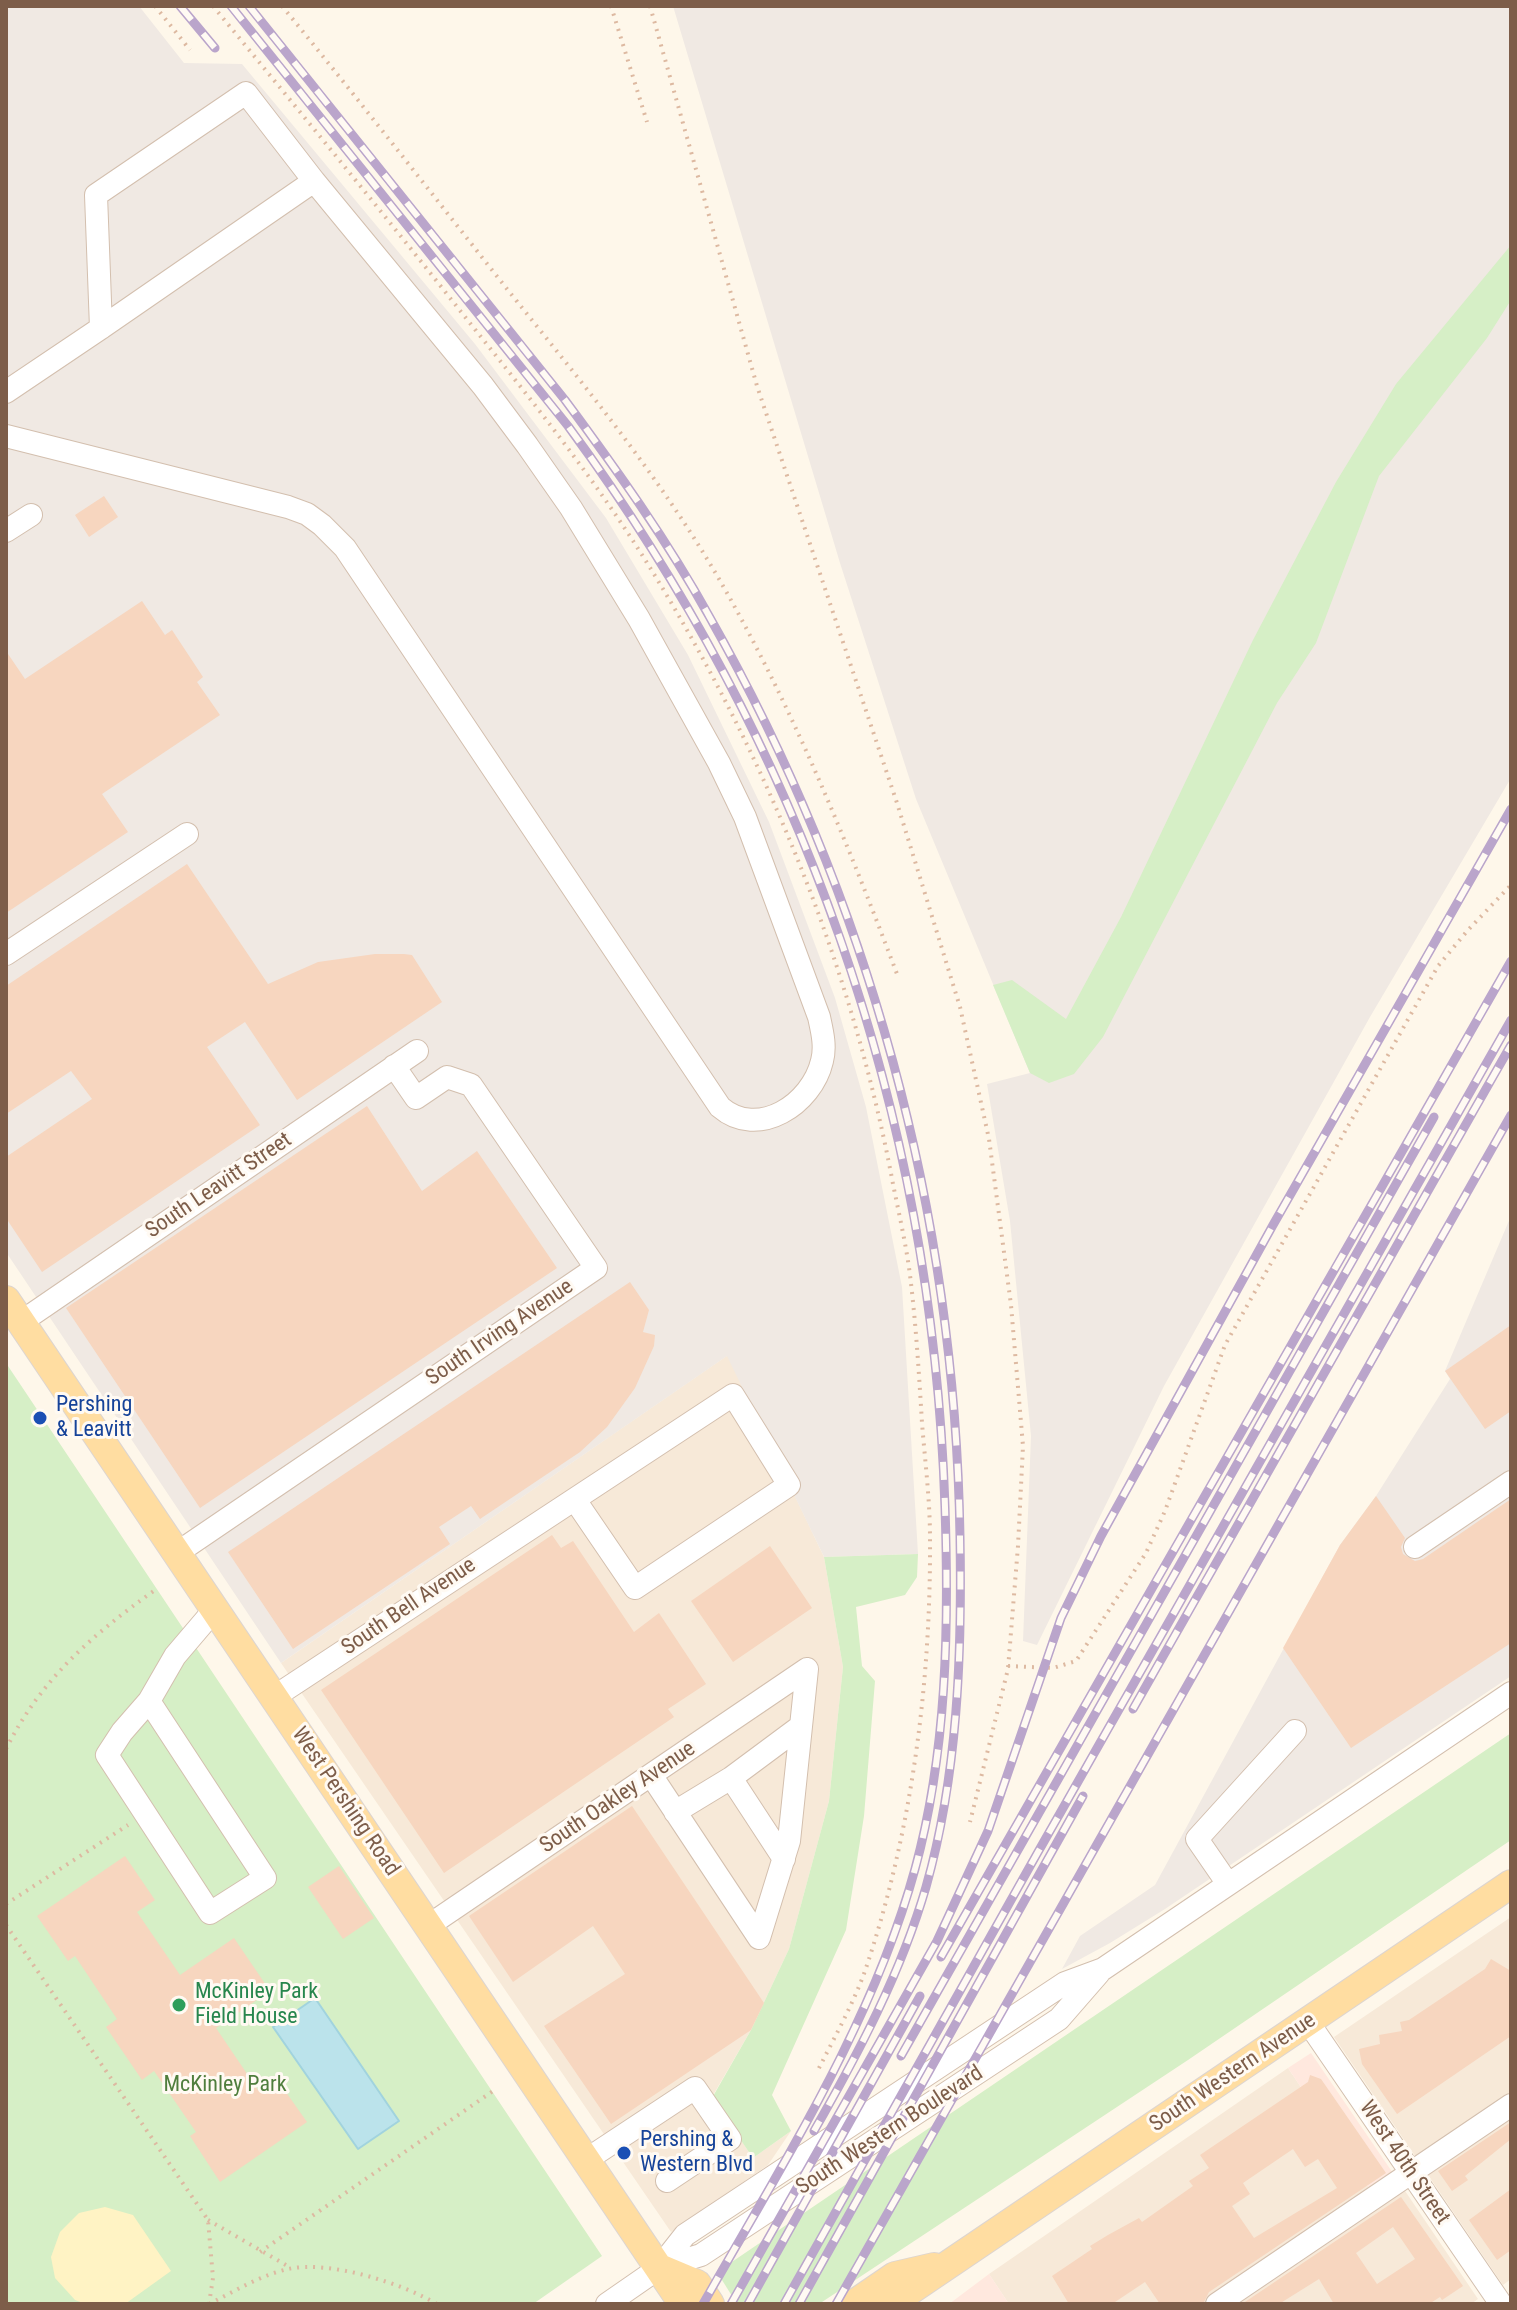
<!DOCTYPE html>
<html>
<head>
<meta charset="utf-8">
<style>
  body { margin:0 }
  #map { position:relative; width:1517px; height:2310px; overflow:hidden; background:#fef7ea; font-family:"Roboto Condensed",sans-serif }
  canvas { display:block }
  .frame { position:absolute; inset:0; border:8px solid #7d5d49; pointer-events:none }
</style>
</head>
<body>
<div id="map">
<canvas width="1517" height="2310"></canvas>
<div class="frame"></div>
</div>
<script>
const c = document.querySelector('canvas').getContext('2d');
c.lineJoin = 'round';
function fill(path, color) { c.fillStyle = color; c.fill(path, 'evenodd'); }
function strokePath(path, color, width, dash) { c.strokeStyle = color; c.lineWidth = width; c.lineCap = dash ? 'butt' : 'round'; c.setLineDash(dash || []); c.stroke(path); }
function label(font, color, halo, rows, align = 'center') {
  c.font = font + ' "Roboto Condensed",sans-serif'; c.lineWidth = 6; c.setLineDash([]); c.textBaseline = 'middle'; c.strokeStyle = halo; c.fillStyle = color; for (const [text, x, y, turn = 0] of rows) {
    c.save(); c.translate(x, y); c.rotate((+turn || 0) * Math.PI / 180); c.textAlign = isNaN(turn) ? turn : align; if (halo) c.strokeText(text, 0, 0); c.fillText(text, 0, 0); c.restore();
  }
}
fill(new Path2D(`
  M 728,1355 L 824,1557 L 843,1667 L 829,1801 L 789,1949 L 751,2030 L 712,2097 L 753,2158 L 791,2131 L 768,2165 L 671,2232 L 281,1663 Z
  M 1511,1917 L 1511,2279 L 1503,2285 L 1334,2037 Z
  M 1288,2068 L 1375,2197 L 1399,2182 L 1478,2299 L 1471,2304 L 1009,2304 L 989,2274 Z`), '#f7e9d8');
fill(new Path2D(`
  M 1311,2053 L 1399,2182 L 1375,2197 L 1288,2068 Z
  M 989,2274 L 1009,2304 L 949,2304 Z`), '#ffe8de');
fill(new Path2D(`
  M 6,6 L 139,6 L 184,63 L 242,64 L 475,344 L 606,518 L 688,655 L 769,822 L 835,998 L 866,1107 L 902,1287 L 918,1554 L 824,1557 L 727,1356 L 281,1663 L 6,1252 Z
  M 673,6 L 1511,6 L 1511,778 L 1370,1017 L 1164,1386 L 1037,1645 L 1023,1641 L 1031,1436 L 1010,1221 L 987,1084 L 1030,1073 L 916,799 L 840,563 Z
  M 1511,1216 L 1511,1676 L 1165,1909 L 1110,1943 L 1062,1969 L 1080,1936 L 1155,1885 L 1340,1545 L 1376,1496 L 1450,1379 L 1445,1371 Z`), '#f0e9e3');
fill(new Path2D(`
  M 1511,245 L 1511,300 L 1487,338 L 1379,476 L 1316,643 L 1277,703 L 1103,1037 L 1074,1074 L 1049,1083 L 1030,1073 L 993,985 L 1012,980 L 1066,1019 L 1121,917 L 1253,640 L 1336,482 L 1396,384 Z
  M 6,1363 L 602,2256 L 533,2304 L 6,2304 Z
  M 918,1554 L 917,1577 L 905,1595 L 856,1607 L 862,1666 L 875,1681 L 864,1816 L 846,1930 L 772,2095 L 791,2131 L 753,2158 L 712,2098 L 751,2030 L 789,1949 L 829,1801 L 843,1667 L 824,1557 Z
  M 1511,1733 L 1511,1840 L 1188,2060 L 819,2304 L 737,2304 L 717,2272 Z`), '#d6efc6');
fill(new Path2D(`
  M 105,2207 L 133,2215 L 171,2271 L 125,2304 L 86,2304 L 75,2300 L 55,2278 L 51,2257 L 60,2232 L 79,2213 Z`), '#fff3c4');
const water = new Path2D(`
  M 315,1998 L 399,2121 L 358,2149 L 273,2027 Z`);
fill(water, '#bbe3eb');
strokePath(water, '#a1d3de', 2);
fill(new Path2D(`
  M 104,496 L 118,517 L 89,537 L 75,515 Z
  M 142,601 L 165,635 L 172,630 L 203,677 L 197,682 L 220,715 L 102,794 L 128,832 L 6,913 L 6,651 L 25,679 Z
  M 187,864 L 268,984 L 318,962 L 375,954 L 404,954 L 412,955 L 442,1002 L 297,1100 L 245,1022 L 207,1047 L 260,1125 L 42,1272 L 6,1218 L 6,1157 L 92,1099 L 71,1071 L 6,1114 L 6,986 Z
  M 367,1106 L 422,1191 L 477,1151 L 557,1268 L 200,1508 L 66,1308 Z
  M 630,1282 L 649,1310 L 643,1332 L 655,1335 L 654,1346 L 635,1388 L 607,1427 L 580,1452 L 480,1519 L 471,1506 L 439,1527 L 450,1544 L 293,1649 L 228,1552 Z
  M 1511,1325 L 1511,1411 L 1485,1429 L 1445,1371 Z
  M 1376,1496 L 1405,1538 L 1401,1547 L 1403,1554 L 1415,1561 L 1423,1559 L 1511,1499 L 1511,1643 L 1351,1748 L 1283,1648 L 1340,1545 Z
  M 552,1535 L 561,1548 L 573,1541 L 634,1632 L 659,1613 L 706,1684 L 668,1709 L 674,1717 L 444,1873 L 321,1690 Z
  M 770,1546 L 812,1608 L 733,1662 L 691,1601 Z
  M 632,1806 L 764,2003 L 751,2030 L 611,2124 L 544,2026 L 625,1974 L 593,1926 L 513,1982 L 469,1916 Z
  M 125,1856 L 155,1900 L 137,1912 L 180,1975 L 234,1938 L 270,1991 L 216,2028 L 258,2090 L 276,2078 L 307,2122 L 220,2182 L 190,2136 L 196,2132 L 154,2071 L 142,2080 L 106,2027 L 117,2019 L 75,1956 L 68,1961 L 37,1916 Z
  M 339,1866 L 374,1918 L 343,1939 L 308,1887 Z
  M 1491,1959 L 1511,1971 L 1511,2036 L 1397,2114 L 1362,2064 L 1359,2049 L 1380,2044 L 1379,2035 L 1402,2031 L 1400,2022 L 1409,2020 L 1485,1969 Z
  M 1310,2075 L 1321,2079 L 1386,2173 L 1209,2292 L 1203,2304 L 1160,2304 L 1145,2282 L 1112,2304 L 1069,2304 L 1052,2276 L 1092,2249 L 1090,2246 L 1108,2235 L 1139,2218 L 1142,2222 L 1193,2186 L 1189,2181 L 1209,2168 L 1200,2155 L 1308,2082 ZM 1293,2149 L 1305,2167 L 1318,2159 L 1337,2188 L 1254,2238 L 1232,2206 L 1250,2194 L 1243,2183 Z
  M 1511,2122 L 1511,2139 L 1465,2176 L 1468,2180 L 1452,2191 L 1438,2171 Z
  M 1511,2189 L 1511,2250 L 1497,2260 L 1469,2220 Z
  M 1401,2197 L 1463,2286 L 1442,2300 L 1440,2297 L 1429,2304 L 1334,2304 L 1319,2279 L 1279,2304 L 1242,2304 ZM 1393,2227 L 1415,2259 L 1377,2284 L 1356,2253 Z`), '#f7d6bf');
const minor = new Path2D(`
  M 6,392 L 101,328 L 314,181 L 246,93 L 96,195 L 101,328
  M 6,436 L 288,507 L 307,514 L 322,525 L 345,548 L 720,1107 C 758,1140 812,1104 822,1061 C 826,1046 822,1031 819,1017 L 745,817 L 719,763 L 639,619 L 571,508 L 527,445 L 483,386 L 314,181
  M 6,531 L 31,515
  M 6,954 L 187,834
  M 21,1322 L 417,1051
  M 1415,1547 L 1511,1482
  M 177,1553 L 596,1268 L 471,1085 L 447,1077 L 416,1098 L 394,1066
  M 274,1697 L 733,1395 L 789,1485 L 635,1588 L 575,1500
  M 149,1701 L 122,1732 L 107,1755 L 210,1913 L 265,1878 L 149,1701 L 175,1656 L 215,1609
  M 651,1775 L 759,1938 L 789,1841 L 807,1669
  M 731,1778 L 784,1859
  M 675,1812 L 731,1778 L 801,1726
  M 1228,1884 L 1197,1839 L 1295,1731
  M 428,1926 L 807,1669
  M 1308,2022 L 1501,2304
  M 586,2160 L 695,2088 L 730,2139 L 667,2181
  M 659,2268 L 685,2235 L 1065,1983 L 1103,1969 L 1511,1693
  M 607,2304 L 659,2268 L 701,2255 L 1059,2019 L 1099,1973
  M 1217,2304 L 1511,2105`);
const major = new Path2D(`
  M 6,1300 L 683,2304
  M 659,2268 L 697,2284 L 710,2304
  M 854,2304 L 895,2276 L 934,2267
  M 890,2304 L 1511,1884`);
strokePath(minor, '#d3bfae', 24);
strokePath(major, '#ddd5d0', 30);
strokePath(new Path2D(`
  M 155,6 L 190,50
  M 213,6 C 301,113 388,219 473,327 C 533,402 593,477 644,558 C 763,748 852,964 893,1184 C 899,1214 906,1244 910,1275 C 916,1324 919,1374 922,1423 C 925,1461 930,1500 930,1538 C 931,1682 912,1831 866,1968 C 854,2003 834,2038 817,2072
  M 282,6 C 360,101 435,198 511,294 C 588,390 667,486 727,593 C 795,714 848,844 897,974
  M 611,6 L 647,122
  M 650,6 L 757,386 L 897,803 L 960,1007 L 989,1139 L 1011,1305 L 1023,1446 L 1018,1546 L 1008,1669 L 970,1822
  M 1008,1666 L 1053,1668 L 1076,1661 L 1146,1553 L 1165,1511 L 1225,1345 L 1438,966 L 1468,930 L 1511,885
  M 6,1749 C 41,1679 92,1635 155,1590
  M 6,1904 L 128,1825
  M 6,1925 L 208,2220 L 213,2278 L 209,2304
  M 208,2220 L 291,2268
  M 260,2252 L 493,2091
  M 209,2304 C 235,2291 261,2275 288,2269 C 330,2260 401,2283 437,2304`), '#ddb9a1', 4, [2, 6]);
strokePath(minor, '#fff', 22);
strokePath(major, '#ffdda1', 28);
const rail = new Path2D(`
  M 180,6 L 215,48
  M 231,6 L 568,426 C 803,745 932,1111 945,1507 C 949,1627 947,1752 915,1869 C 873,2023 781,2166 703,2304
  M 249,6 L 565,400 C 616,469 667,540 709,616 C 869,899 955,1212 960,1537 C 962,1654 958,1774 926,1887 C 901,1973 858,2054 814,2131
  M 1133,1709 L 1511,1045
  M 941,1957 L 1511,961
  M 901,2056 L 1434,1117
  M 731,2304 L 937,1941 L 988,1831 L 1061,1618 L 1101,1536 L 1273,1225 L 1511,809
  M 748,2304 L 920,1996
  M 784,2304 L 1038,1852 L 1511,1020
  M 799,2304 L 1083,1796
  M 836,2304 L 1511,1115`);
strokePath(rail, '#baa5cb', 9);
strokePath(rail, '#fffaf3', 6, [18]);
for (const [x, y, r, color] of [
  [40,1418,8,"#1a4fb4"],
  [179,2005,8,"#2e9e5b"],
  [624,2153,8,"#1a4fb4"]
]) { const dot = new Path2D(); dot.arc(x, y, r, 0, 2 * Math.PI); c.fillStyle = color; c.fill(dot); strokePath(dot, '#fffaf3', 3); }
label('22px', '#7d5d49', '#fffaf3', [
  ["South Leavitt Street",219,1186,-34],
  ["South Irving Avenue",500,1333,-34],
  ["South Bell Avenue",409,1607,-34],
  ["South Oakley Avenue",618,1798,-34],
  ["West Pershing Road",345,1802,56],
  ["South Western Avenue",1233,2073,-34],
  ["South Western Boulevard",890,2131,-33],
  ["West 40th Street",1404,2163,56]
]);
label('22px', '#164399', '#fffaf3', [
  ["Pershing",56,1405],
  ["& Leavitt",56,1430],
  ["Pershing &",640,2140],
  ["Western Blvd",640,2165]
], 'left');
label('22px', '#27864d', '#fffaf3', [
  ["McKinley Park",195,1992],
  ["Field House",195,2017]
], 'left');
label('22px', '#4f7e3d', '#fffaf3', [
  ["McKinley Park",225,2085]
]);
</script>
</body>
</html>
